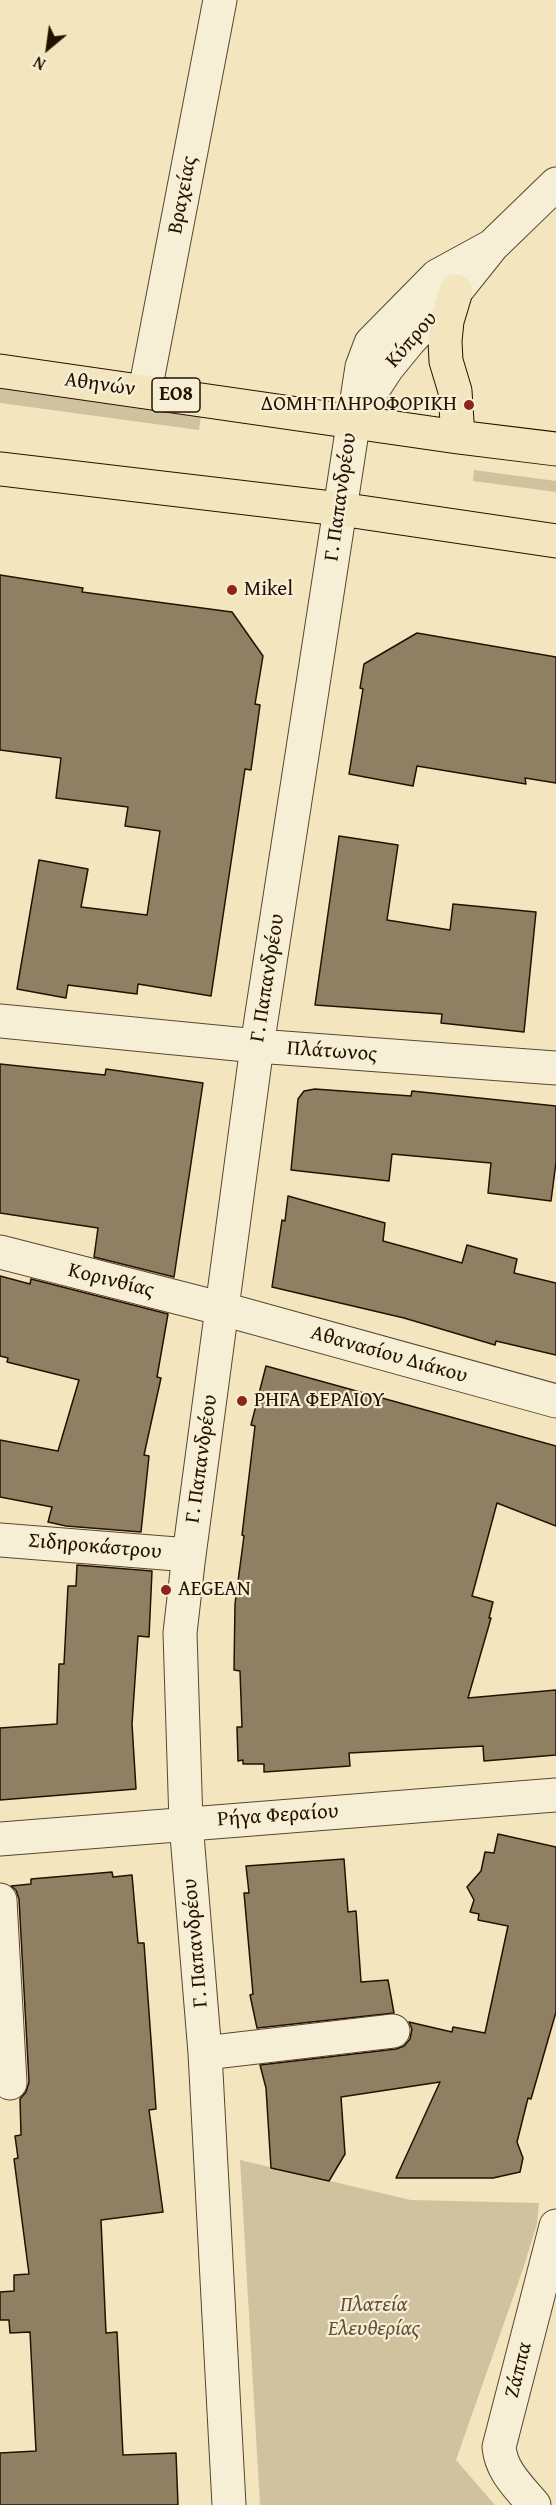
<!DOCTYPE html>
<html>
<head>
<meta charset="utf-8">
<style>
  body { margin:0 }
  #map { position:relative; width:556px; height:2505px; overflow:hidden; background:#f3e6bf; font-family:"Gentium Book Plus",serif }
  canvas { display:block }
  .north { position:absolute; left:18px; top:18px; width:60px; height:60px; -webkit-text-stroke:4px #f7efd5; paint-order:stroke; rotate:209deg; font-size:16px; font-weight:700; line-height:24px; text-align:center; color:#251100 }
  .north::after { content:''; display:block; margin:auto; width:21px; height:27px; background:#251100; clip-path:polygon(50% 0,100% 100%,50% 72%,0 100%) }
</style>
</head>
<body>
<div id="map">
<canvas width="556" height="2505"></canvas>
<div class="north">N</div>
</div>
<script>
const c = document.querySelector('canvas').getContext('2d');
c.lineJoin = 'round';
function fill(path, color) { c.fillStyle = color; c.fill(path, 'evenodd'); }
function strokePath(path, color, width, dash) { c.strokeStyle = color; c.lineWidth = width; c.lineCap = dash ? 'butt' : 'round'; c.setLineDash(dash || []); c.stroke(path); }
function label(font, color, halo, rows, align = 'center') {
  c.font = font + ' "Gentium Book Plus",serif'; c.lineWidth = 4.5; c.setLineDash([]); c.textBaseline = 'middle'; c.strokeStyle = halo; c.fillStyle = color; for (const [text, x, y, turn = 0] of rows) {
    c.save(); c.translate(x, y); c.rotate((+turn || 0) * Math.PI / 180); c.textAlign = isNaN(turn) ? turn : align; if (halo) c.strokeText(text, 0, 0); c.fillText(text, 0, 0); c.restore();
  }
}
fill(new Path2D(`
  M 0,387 L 201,415 L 199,430 L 0,403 Z
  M 474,470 L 556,481 L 556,492 L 473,481 Z
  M 240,2160 L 411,2200 L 539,2203 L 537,2224 L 523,2269 L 456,2460 L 495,2505 L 260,2505 Z`), '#d0c29f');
const building = new Path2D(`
  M 0,575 L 83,588 L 82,592 L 232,612 L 263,656 L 255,704 L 260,705 L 251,770 L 245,769 L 211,996 L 138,984 L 137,994 L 68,985 L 66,998 L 17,989 L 39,860 L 88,869 L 81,907 L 147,915 L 160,831 L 125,826 L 128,807 L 56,798 L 61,758 L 0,750 Z
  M 417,633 L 556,657 L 556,783 L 525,778 L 526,784 L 417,766 L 413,786 L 349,774 L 363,689 L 360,688 L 364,664 Z
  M 339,836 L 398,845 L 387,920 L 450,930 L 453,904 L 536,912 L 524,1032 L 441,1023 L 442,1014 L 315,1005 Z
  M 0,1064 L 105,1075 L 106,1069 L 203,1083 L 174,1277 L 94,1257 L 98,1228 L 0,1213 Z
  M 315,1089 L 411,1096 L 412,1091 L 556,1106 L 556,1162 L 551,1201 L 488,1193 L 491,1163 L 392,1154 L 389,1181 L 291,1170 L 298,1099 L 304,1091 Z
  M 288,1196 L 385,1223 L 383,1241 L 416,1250 L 462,1263 L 467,1245 L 517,1259 L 514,1273 L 556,1283 L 556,1355 L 496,1341 L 495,1345 L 404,1318 L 272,1287 L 282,1220 L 285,1221 Z
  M 0,1276 L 30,1284 L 31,1279 L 168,1314 L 157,1377 L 161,1378 L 144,1455 L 149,1456 L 141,1532 L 66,1526 L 48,1522 L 52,1507 L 0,1497 L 0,1440 L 58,1451 L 79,1380 L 7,1362 L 8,1358 L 0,1356 Z
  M 266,1366 L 556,1446 L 556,1526 L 497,1503 L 472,1596 L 493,1602 L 489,1618 L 491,1618 L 468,1698 L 556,1690 L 556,1755 L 484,1761 L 483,1746 L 349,1753 L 350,1766 L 264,1772 L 264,1764 L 243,1764 L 243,1760 L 238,1761 L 237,1727 L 242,1727 L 240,1671 L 234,1670 L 235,1604 L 244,1536 L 242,1535 L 255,1426 L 251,1425 Z
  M 77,1565 L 152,1571 L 149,1637 L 138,1636 L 132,1724 L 136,1789 L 0,1800 L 0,1728 L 57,1724 L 59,1664 L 64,1664 L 68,1586 L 76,1586 Z
  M 498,1834 L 556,1847 L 556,2012 L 531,2099 L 528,2098 L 517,2142 L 523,2158 L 520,2172 L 493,2178 L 396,2178 L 440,2082 L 341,2097 L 345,2154 L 329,2181 L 271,2168 L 266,2088 L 260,2065 L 396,2049 L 404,2046 L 410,2039 L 412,2029 L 409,2022 L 452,2032 L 453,2027 L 485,2033 L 508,1926 L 478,1920 L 479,1914 L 470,1912 L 474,1900 L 467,1887 L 481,1871 L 485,1852 L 494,1853 Z
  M 344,1859 L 348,1912 L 356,1911 L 361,1982 L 388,1980 L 394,2013 L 257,2028 L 250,1995 L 253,1994 L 244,1893 L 249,1893 L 246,1866 Z
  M 112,1872 L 113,1877 L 132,1875 L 138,1943 L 144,1943 L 156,2109 L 149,2110 L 163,2212 L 101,2220 L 106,2333 L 117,2332 L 123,2455 L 176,2453 L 178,2505 L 0,2505 L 0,2453 L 36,2451 L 30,2332 L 10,2333 L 9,2320 L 0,2320 L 0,2292 L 14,2291 L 14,2275 L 29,2274 L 14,2159 L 18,2158 L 15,2136 L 21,2135 L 20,2099 L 26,2092 L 29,2082 L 19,1899 L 16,1890 L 11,1886 L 31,1884 L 31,1879 Z`);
fill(building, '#908063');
strokePath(building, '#251100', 1.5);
const minor = new Path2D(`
  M 145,391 L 220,0
  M 361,408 L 387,368 L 409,341 L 456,291 L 492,246 L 556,184
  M 0,1021 L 257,1046 L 556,1068
  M 0,1252 L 223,1309 L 556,1401
  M 0,1540 L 189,1555
  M 0,1839 L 556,1795
  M 0,1900 L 10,2083
  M 205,2053 L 393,2031
  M 229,2505 L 205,2053 L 186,1823 L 180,1633 L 188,1563 L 257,1046 L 362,367 L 371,343 L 437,276 L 492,246
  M 534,2505 C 519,2487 501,2471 499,2447 L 556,2226`);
const highway = new Path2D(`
  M 456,291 L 447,321 L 445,341 L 446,361 L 455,391 L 458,437
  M 0,371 L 458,437 L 556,449
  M 0,469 L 340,509 L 556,541`);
strokePath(minor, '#584630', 35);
strokePath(highway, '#251100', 35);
strokePath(minor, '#f7efd5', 33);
strokePath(highway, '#f3e6bf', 33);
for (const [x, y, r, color] of [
  [469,405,6,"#8f2418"],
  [232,590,6,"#8f2418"],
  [242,1401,6,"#8f2418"],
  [166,1590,6,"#8f2418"]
]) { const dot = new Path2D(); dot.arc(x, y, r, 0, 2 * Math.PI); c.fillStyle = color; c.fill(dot); strokePath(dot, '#f7efd5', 2); }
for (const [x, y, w] of [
  [176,395,48]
]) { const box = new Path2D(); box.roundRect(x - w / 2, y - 17, w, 34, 4.5); c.fillStyle = '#f7efd5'; c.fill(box); strokePath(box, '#251100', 1.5); }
label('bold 20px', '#251100', null, [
  ["ΕΟ8",176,395]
]);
label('21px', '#251100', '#f7efd5', [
  ["Βραχείας",183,195,-79],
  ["Κύπρου",412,340,-49],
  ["Αθηνών",100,385,8],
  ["Γ. Παπανδρέου",341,497,-82],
  ["Γ. Παπανδρέου",268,978,-81],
  ["Πλάτωνος",332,1052,4],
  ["Κορινθίας",111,1281,14],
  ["Αθανασίου Διάκου",389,1355,16],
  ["Γ. Παπανδρέου",202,1459,-82],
  ["Σιδηροκάστρου",95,1547,5],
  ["Ρήγα Φεραίου",278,1816,-4],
  ["Γ. Παπανδρέου",196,1943,-95],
  ["Ζάππα",519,2370,-76]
]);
label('21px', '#251100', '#f7efd5', [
  ["ΔΟΜΗ ΠΛΗΡΟΦΟΡΙΚΗ",457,405,"right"],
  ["Mikel",244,590],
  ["ΡΗΓΑ ΦΕΡΑΙΟΥ",254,1401],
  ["AEGEAN",178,1590]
], 'left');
label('italic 21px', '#614f38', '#f7efd5', [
  ["Πλατεία",374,2306],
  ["Ελευθερίας",374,2330]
]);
</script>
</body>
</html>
